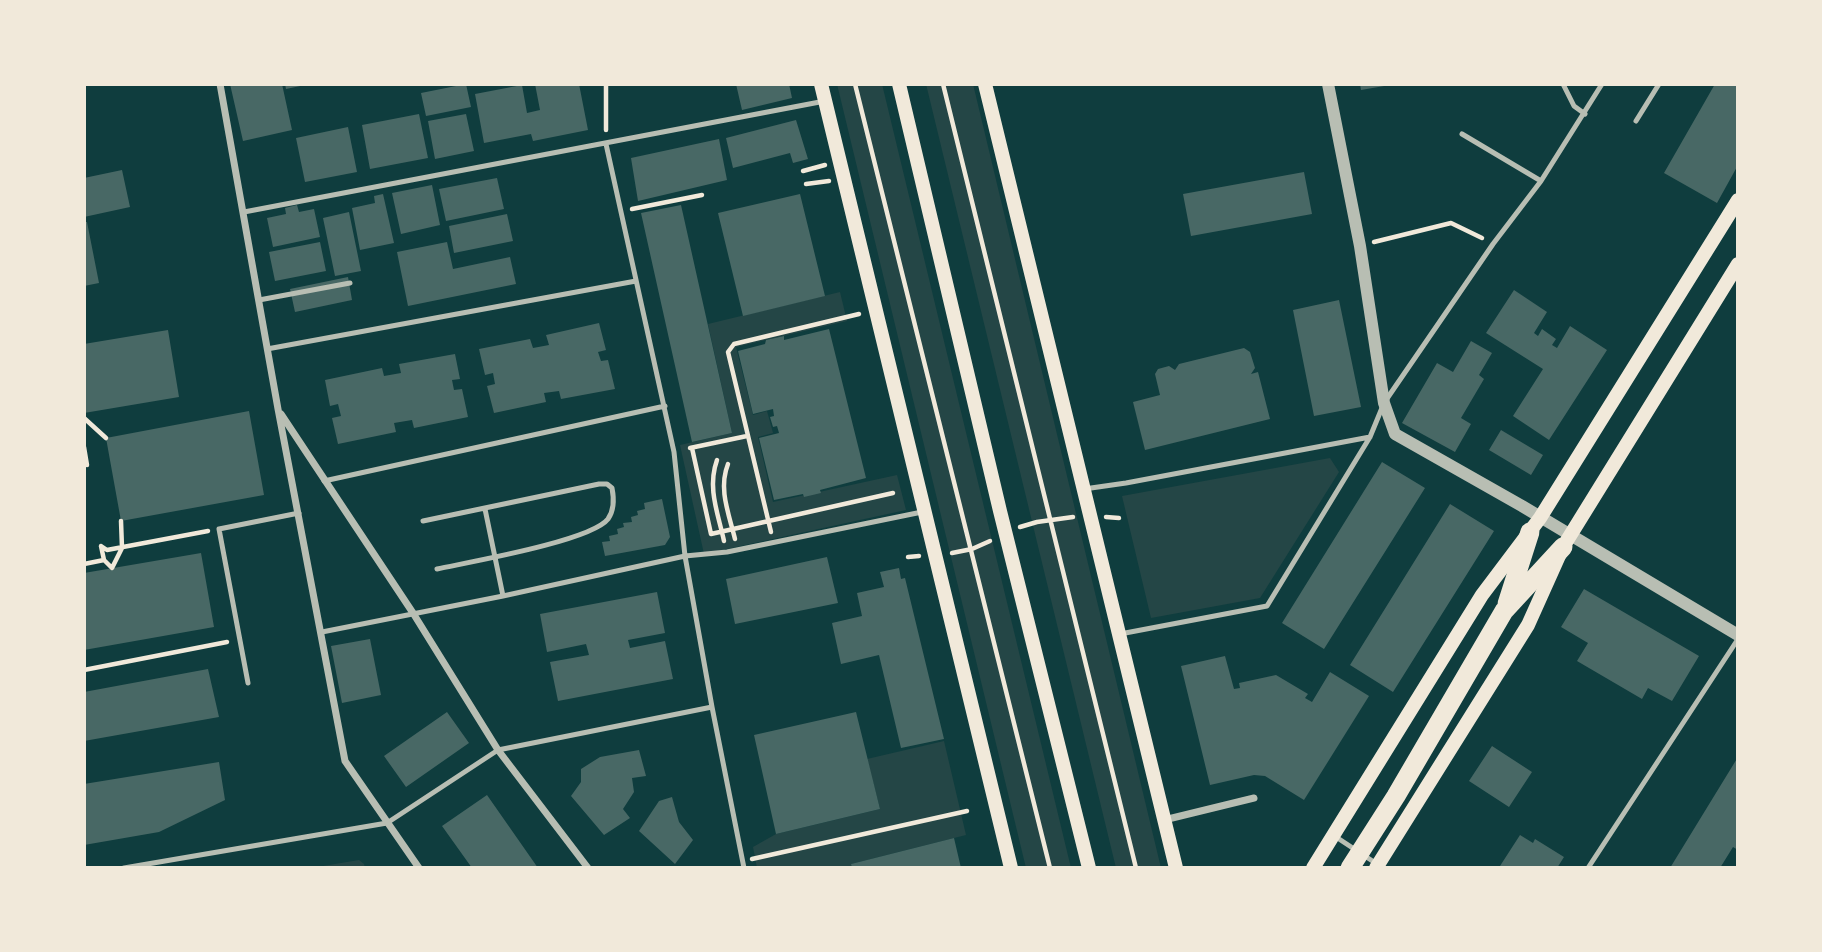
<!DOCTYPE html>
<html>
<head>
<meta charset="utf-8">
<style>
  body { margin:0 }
  #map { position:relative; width:1822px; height:952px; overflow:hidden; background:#0f3d3e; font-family:"Roboto Condensed",sans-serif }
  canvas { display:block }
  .frame { position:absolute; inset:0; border:86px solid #f1e9da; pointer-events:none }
</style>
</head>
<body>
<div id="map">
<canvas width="1822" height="952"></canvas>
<div class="frame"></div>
</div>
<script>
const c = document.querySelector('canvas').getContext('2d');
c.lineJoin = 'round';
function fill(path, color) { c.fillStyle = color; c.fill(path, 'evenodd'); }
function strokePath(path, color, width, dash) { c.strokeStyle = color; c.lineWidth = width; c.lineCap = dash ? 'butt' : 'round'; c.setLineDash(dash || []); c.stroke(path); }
fill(new Path2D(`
  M 837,84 L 882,84 L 1071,868 L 1026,868 Z
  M 926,84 L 973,84 L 1161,868 L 1116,868 Z
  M 840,292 L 847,321 L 736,347 L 753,415 L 767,411 L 773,433 L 758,437 L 773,502 L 897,475 L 906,510 L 704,554 L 680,445 L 732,433 L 708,324 Z
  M 1330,458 L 1339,472 L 1260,598 L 1151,618 L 1122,496 Z
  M 944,741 L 966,835 L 851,864 L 852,868 L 757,868 L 753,847 L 776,834 L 880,809 L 867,759 Z
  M 359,860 L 364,864 L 365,868 L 311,868 Z`), '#244646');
fill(new Path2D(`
  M 230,84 L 282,84 L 292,130 L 243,141 Z
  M 285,84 L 305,84 L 305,85 L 286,89 Z
  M 466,84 L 471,107 L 426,116 L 421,93 Z
  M 535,84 L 579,84 L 588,130 L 533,141 L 531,134 L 484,143 L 475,94 L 522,85 L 527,113 L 540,110 Z
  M 736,84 L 789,84 L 792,98 L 742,110 Z
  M 1360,84 L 1390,84 L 1390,85 L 1361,90 Z
  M 1715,84 L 1738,84 L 1738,165 L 1717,203 L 1664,173 Z
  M 419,114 L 428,158 L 370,169 L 362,125 Z
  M 466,114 L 474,151 L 435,159 L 428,121 Z
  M 796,120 L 808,159 L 793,163 L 790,153 L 733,168 L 726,138 Z
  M 348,127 L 357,172 L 305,182 L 296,138 Z
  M 719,139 L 727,180 L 638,201 L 631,158 Z
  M 122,170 L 130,207 L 84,217 L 84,178 Z
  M 1304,172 L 1312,214 L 1191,236 L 1183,194 Z
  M 497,178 L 504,209 L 446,221 L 439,189 Z
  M 432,185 L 440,225 L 401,234 L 392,193 Z
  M 383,194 L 394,243 L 360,250 L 352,208 L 375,203 L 374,196 Z
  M 800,194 L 825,296 L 743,316 L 718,213 Z
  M 297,205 L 299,212 L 314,209 L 320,237 L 273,247 L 267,218 L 286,214 L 285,208 Z
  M 681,205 L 732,433 L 692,442 L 641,213 Z
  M 349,212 L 361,271 L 335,276 L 323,218 Z
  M 507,214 L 513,241 L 454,253 L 449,226 Z
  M 84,222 L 87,222 L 99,283 L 84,286 Z
  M 320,242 L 326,271 L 275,281 L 269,252 Z
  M 447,242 L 453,269 L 510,257 L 516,284 L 408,306 L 397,252 Z
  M 348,277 L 352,300 L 295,312 L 290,289 Z
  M 1514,290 L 1547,312 L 1534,333 L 1538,336 L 1542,329 L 1556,339 L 1552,345 L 1557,348 L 1570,326 L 1607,350 L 1549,440 L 1513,416 L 1543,369 L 1486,333 Z
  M 1339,300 L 1361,407 L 1314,416 L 1293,310 Z
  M 599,323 L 606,350 L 598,352 L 601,361 L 608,360 L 615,389 L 561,399 L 559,391 L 544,393 L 546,402 L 494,413 L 487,386 L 495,384 L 493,373 L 485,375 L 479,349 L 530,339 L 533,348 L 549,345 L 546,335 Z
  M 829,329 L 866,478 L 820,490 L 821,493 L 804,497 L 803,494 L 774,500 L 759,438 L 779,433 L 777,426 L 773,427 L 770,417 L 774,416 L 773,409 L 753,414 L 738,351 L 765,344 L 766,340 L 784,336 L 784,340 Z
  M 168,330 L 179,397 L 84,413 L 84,344 Z
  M 1471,341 L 1492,353 L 1479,375 L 1484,379 L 1461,418 L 1471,424 L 1455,452 L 1402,423 L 1437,363 L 1453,372 Z
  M 1244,348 L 1250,352 L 1255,368 L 1251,374 L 1258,372 L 1270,419 L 1145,450 L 1133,402 L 1160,395 L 1155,374 L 1158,369 L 1169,366 L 1175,370 L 1179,364 Z
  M 455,354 L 460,379 L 452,380 L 454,390 L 462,389 L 468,417 L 414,428 L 412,420 L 394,423 L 396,432 L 338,444 L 332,418 L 341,416 L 338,404 L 330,406 L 325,380 L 382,368 L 384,376 L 401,373 L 399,364 Z
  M 249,411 L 264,495 L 121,521 L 106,438 Z
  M 1501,430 L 1543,455 L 1531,475 L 1489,450 Z
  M 1382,462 L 1425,488 L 1324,649 L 1282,623 Z
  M 662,499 L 670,537 L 665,545 L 605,556 L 602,542 L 610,541 L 609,536 L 618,534 L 617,529 L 624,527 L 623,523 L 632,522 L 631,517 L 638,515 L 637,511 L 645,509 L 644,503 Z
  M 1450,504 L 1494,531 L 1393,692 L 1350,665 Z
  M 201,553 L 214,627 L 84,650 L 84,573 Z
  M 827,557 L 838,603 L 735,624 L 726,579 Z
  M 899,568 L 901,579 L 905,578 L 944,739 L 901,748 L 879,655 L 841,664 L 832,623 L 862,616 L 857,593 L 884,587 L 880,572 Z
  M 1584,589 L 1699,656 L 1672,701 L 1648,688 L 1642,699 L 1577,661 L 1588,643 L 1561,627 Z
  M 657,592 L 665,633 L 628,640 L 630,648 L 665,641 L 673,679 L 558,701 L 550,662 L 589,655 L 586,644 L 547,652 L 540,614 Z
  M 370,639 L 381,695 L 342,703 L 331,646 Z
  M 1225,656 L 1234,689 L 1240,688 L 1239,683 L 1276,675 L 1308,694 L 1305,698 L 1312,702 L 1330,672 L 1369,696 L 1304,800 L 1265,776 L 1254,775 L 1210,785 L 1181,666 Z
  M 208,669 L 219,717 L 84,741 L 84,692 Z
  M 447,712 L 469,743 L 406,787 L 384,756 Z
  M 856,712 L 880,809 L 776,834 L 754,735 Z
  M 1492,746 L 1532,772 L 1509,807 L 1469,781 Z
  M 639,750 L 646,776 L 632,778 L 634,792 L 623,809 L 630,818 L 604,835 L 571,796 L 581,782 L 581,769 L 600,757 Z
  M 1738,757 L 1738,850 L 1733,847 L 1720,868 L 1670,868 Z
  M 219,762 L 225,800 L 159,832 L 84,845 L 84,784 Z
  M 487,795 L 538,868 L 472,868 L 442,826 Z
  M 672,797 L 679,822 L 693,840 L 675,864 L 639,831 L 659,801 Z
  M 1520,835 L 1533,843 L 1535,839 L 1564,857 L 1557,868 L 1500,866 Z
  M 954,838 L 961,868 L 852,868 L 851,864 Z`), '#486865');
strokePath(new Path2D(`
  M 855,84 L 1050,868
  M 943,84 L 1136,868
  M 606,130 L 606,84
  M 803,171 L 825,165
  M 806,184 L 829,181
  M 632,209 L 702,195
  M 1374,242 L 1451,223 L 1482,238
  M 84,418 L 106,438
  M 84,447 L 87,465
  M 690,448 L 747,436
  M 692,448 L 711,534 L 893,493
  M 717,460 C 707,488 718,513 724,541
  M 728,464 C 718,489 729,514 735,539
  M 1106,517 L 1119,518
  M 1020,527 L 1037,522 L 1073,517
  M 771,532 L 728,352 L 734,344 L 859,314
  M 101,546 L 107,550 L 208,531
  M 952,553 L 972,549 L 990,541
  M 908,557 L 919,556
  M 104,560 L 112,568 L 122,548 L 121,521
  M 84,564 L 104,560 L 101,546
  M 84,670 L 227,642
  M 752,859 L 967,811`), '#f1e9da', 4.5);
strokePath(new Path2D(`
  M 1563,84 L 1574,106 L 1585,114
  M 1636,121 L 1659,84
  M 1462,134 L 1541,181
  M 606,144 L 674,452 L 685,556 L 712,707 L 744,868
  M 244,212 L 825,101
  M 259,300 L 350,283
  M 267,349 L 636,281
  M 324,481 L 665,406
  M 1084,489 L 1126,483 L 1370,437
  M 485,509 L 503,596
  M 423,521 L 599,484 L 607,484 L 612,488 C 614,498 615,509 608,519 C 591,541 469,562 437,569
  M 322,632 L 503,596 L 685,556 L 727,552 L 922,512
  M 1120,634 L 1267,606 L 1370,437 L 1384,403 L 1493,244 L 1541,181 L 1602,84
  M 248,683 L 219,529 L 299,513
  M 1336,837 L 1377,864
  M 124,868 L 387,823 L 498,750 L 712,707
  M 1588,868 L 1738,639`), '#b8beb3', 5);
strokePath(new Path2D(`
  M 220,84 L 278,409 L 345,761 L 419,868
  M 281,414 L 413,613 L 498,750 L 588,868
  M 1164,820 L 1254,798`), '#b8beb3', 7);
strokePath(new Path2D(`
  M 1328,84 L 1360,246 L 1384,403 L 1395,434 L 1522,506 L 1738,635`), '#b8beb3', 12);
strokePath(new Path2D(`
  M 821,84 L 1011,868
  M 899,84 L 1000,511 L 1089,868
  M 985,84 L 1176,868
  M 1313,868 L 1482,595 L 1540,518 L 1738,200
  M 1376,868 L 1528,625 L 1563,547 L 1738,264`), '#f1e9da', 14);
strokePath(new Path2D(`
  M 1507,604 L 1530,532
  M 1350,868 L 1396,796 L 1504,611 L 1563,547`), '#f1e9da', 19);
</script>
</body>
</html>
